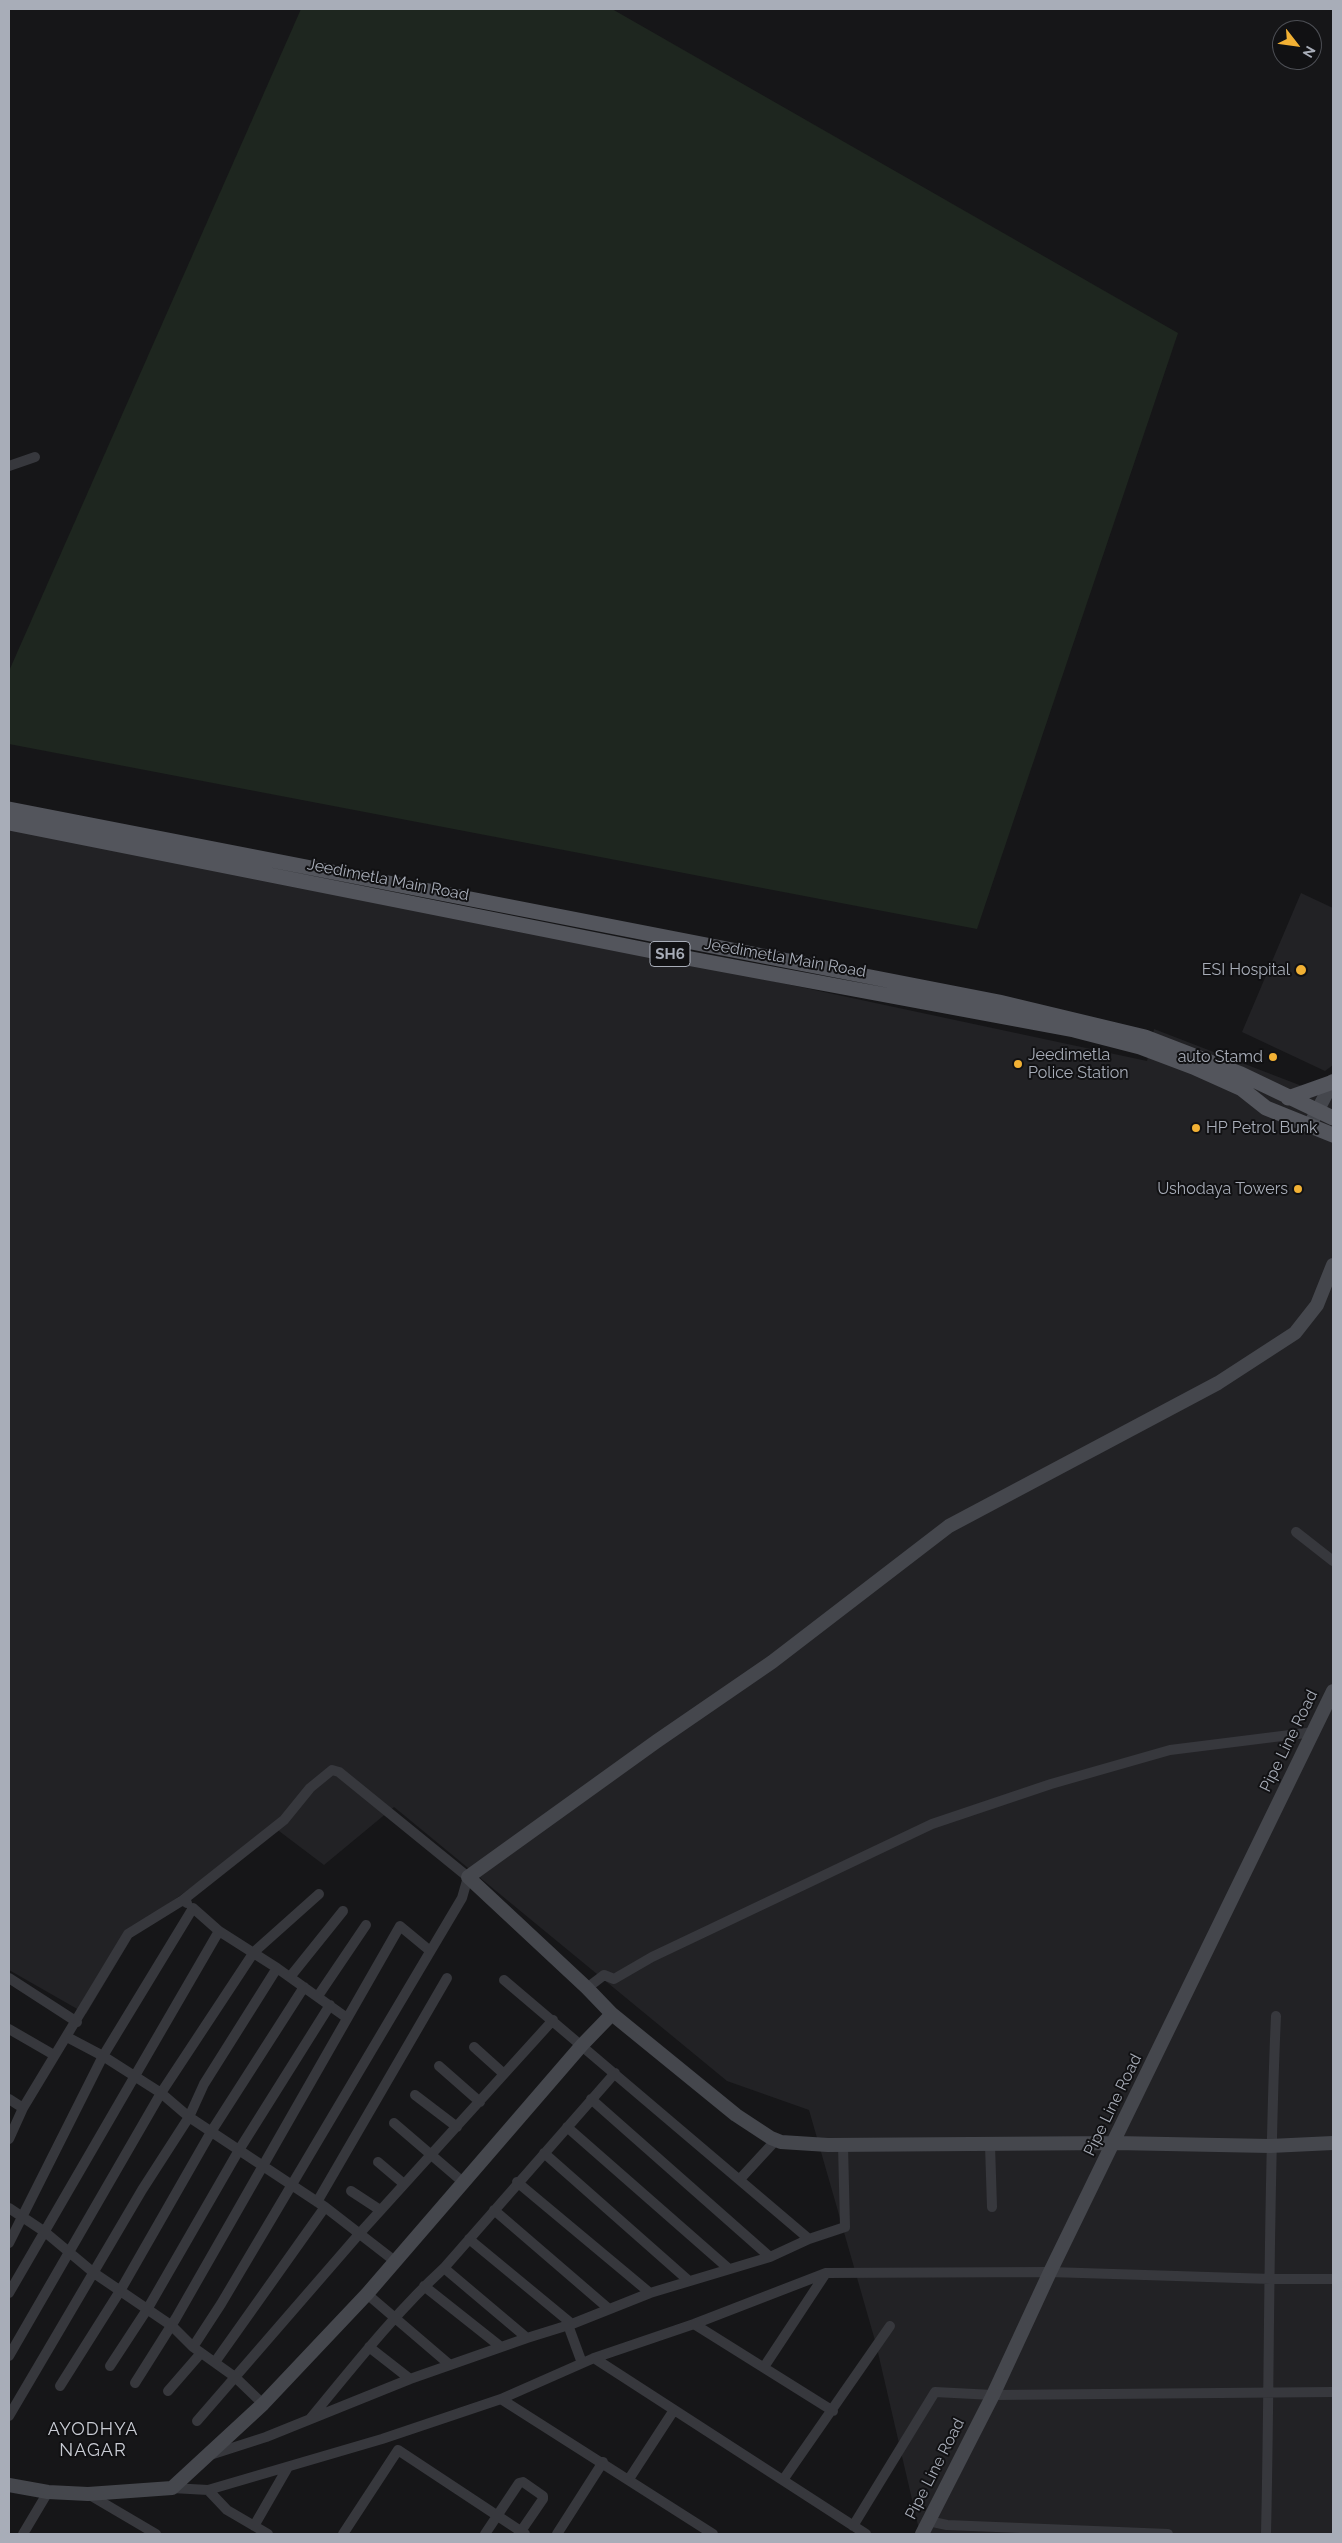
<!DOCTYPE html>
<html>
<head>
<meta charset="utf-8">
<style>
  body { margin:0 }
  #map { position:relative; width:1342px; height:2543px; overflow:hidden; background:#161618; font-family:Raleway,sans-serif }
  canvas { display:block }
  .frame { position:absolute; inset:0; border:10px solid #a8adb8; pointer-events:none }
  .north { position:absolute; left:1272px; top:20px; width:50px; height:50px; box-sizing:border-box; background:#111113; border:1px solid #4d4f55; border-radius:50%; rotate:120deg; font-size:14px; font-weight:700; line-height:20px; text-align:center; color:#a8adb8 }
  .north::after { content:''; display:block; margin:auto; width:18px; height:22px; background:#f2b134; clip-path:polygon(50% 0,100% 100%,50% 72%,0 100%) }
</style>
</head>
<body>
<div id="map">
<canvas width="1342" height="2543"></canvas>
<div class="frame"></div>
<div class="north">N</div>
</div>
<script>
const c = document.querySelector('canvas').getContext('2d');
c.lineJoin = 'round';
function fill(path, color) { c.fillStyle = color; c.fill(path, 'evenodd'); }
function strokePath(path, color, width, dash) { c.strokeStyle = color; c.lineWidth = width; c.lineCap = dash ? 'butt' : 'round'; c.setLineDash(dash || []); c.stroke(path); }
function label(font, color, halo, rows, align = 'center') {
  c.font = font + ' Raleway,sans-serif'; c.lineWidth = 4; c.setLineDash([]); c.textBaseline = 'middle'; c.strokeStyle = halo; c.fillStyle = color; for (const [text, x, y, turn = 0] of rows) {
    c.save(); c.translate(x, y); c.rotate((+turn || 0) * Math.PI / 180); c.textAlign = isNaN(turn) ? turn : align; if (halo) c.strokeText(text, 0, 0); c.fillText(text, 0, 0); c.restore();
  }
}
fill(new Path2D(`
  M 9,818 L 1147,1061 L 1154,1029 L 1333,1098 L 1333,2534 L 920,2534 L 876,2344 L 809,2110 L 727,2081 L 394,1807 L 324,1865 L 275,1828 L 140,1924 L 86,2014 L 9,1970 Z
  M 1301,893 L 1333,908 L 1333,1065 L 1325,1071 L 1242,1032 Z`), '#222225');
fill(new Path2D(`
  M 301,9 L 612,9 L 1178,333 L 977,929 L 9,744 L 9,671 Z`), '#1e261f');
strokePath(new Path2D(`
  M 9,466 L 35,457
  M 1296,1532 L 1333,1561
  M 183,1900 L 284,1820 L 310,1788 L 332,1770 L 339,1772 L 468,1877 L 462,1898 L 221,2304 L 193,2347
  M 290,1977 L 343,1911
  M 9,1978 L 77,2022
  M 504,1980 L 809,2239
  M 587,1988 L 604,1975 L 614,1979 L 652,1957 L 932,1824 L 1051,1784 L 1170,1750 L 1314,1732
  M 318,1996 L 366,1925
  M 9,2029 L 54,2055
  M 67,2037 L 103,2056 L 161,2093 L 189,2117 L 325,2207 L 396,2262
  M 474,2047 L 504,2074
  M 439,2066 L 480,2102
  M 415,2095 L 457,2127
  M 9,2099 L 23,2108
  M 591,2099 L 770,2257
  M 394,2123 L 464,2183
  M 567,2127 L 729,2269
  M 9,2139 L 23,2108 L 128,1934 L 183,1900 L 187,1903
  M 990,2145 L 992,2207
  M 544,2153 L 689,2281
  M 378,2162 L 404,2184
  M 740,2179 L 776,2140
  M 517,2182 L 650,2293
  M 351,2191 L 380,2210
  M 317,2202 L 447,1978
  M 9,2208 L 45,2232 L 94,2273 L 172,2326 L 193,2347 L 235,2377 L 263,2404
  M 494,2210 L 609,2309
  M 469,2239 L 572,2324
  M 9,2243 L 103,2056 L 193,1908 L 219,1931 L 277,1968 L 347,2018
  M 444,2268 L 527,2338
  M 424,2286 L 501,2347
  M 9,2293 L 219,1931
  M 367,2294 L 450,2365
  M 694,2324 L 833,2411
  M 568,2325 L 582,2363
  M 369,2347 L 410,2379
  M 9,2356 L 161,2093 L 254,1952 L 319,1894
  M 594,2358 L 866,2534
  M 215,2362 L 325,2207
  M 110,2366 L 148,2308 L 239,2150 L 330,2005
  M 764,2367 L 826,2273
  M 135,2383 L 176,2318 L 400,1926 L 429,1950
  M 60,2386 L 120,2291 L 211,2132 L 304,1987
  M 168,2391 L 201,2353
  M 501,2399 L 713,2534
  M 9,2416 L 142,2190 L 189,2117 L 204,2084 L 277,1968
  M 310,2419 C 353,2367 395,2313 444,2268 L 615,2073
  M 197,2421 L 360,2233 L 553,2020
  M 210,2455 L 266,2437 L 410,2379 L 527,2338 L 572,2324 L 650,2293 L 770,2257 L 809,2239 L 845,2227 L 843,2145
  M 629,2479 L 674,2410
  M 783,2480 L 890,2326
  M 172,2488 L 208,2490 L 382,2439 L 501,2399 L 594,2358 L 694,2324 L 826,2273 L 1050,2272 L 1271,2279 L 1333,2279
  M 208,2490 L 227,2510 L 268,2534
  M 88,2494 L 156,2534
  M 928,2521 L 947,2525 L 1168,2534
  M 254,2526 L 288,2467
  M 853,2526 L 935,2392 L 993,2395 L 1333,2392
  M 23,2534 L 48,2492
  M 343,2534 L 398,2450 L 525,2534
  M 485,2534 L 519,2483 L 523,2482 L 543,2496 L 543,2499 L 519,2534
  M 557,2534 L 603,2462
  M 1266,2534 C 1270,2361 1268,2188 1276,2016`), '#37383d', 10);
strokePath(new Path2D(`
  M 1313,1119 L 1333,1081
  M 612,2014 L 736,2115 L 771,2138 L 781,2142 L 828,2145 L 1115,2143 L 1270,2146 L 1333,2143
  M 9,2485 L 48,2492 L 88,2494 L 172,2488 L 263,2404 L 367,2294 L 582,2045 L 612,2014 L 587,1988 L 468,1877 L 657,1741 L 772,1662 L 949,1526 L 1218,1383 L 1295,1333 L 1317,1305 L 1333,1265
  M 922,2534 L 993,2395 L 1050,2272 L 1333,1691`), '#45474d', 14);
strokePath(new Path2D(`
  M 9,809 L 999,1002 L 1145,1037 L 1241,1074 L 1333,1118
  M 9,823 L 692,959 L 1074,1030 L 1140,1047 L 1193,1067 L 1242,1089 L 1266,1108 L 1333,1135
  M 1288,1098 L 1333,1082`), '#53555c', 15);
for (const [x, y, r, color] of [
  [1301,970,6,"#f2b134"],
  [1273,1057,5,"#f2b134"],
  [1018,1064,5,"#f2b134"],
  [1196,1128,5,"#f2b134"],
  [1298,1189,5,"#f2b134"]
]) { const dot = new Path2D(); dot.arc(x, y, r, 0, 2 * Math.PI); c.fillStyle = color; c.fill(dot); strokePath(dot, '#111113', 2); }
for (const [x, y, w] of [
  [670,954,40]
]) { const box = new Path2D(); box.roundRect(x - w / 2, y - 12.5, w, 25, 4); c.fillStyle = '#111113'; c.fill(box); strokePath(box, '#a8adb8', 1); }
label('bold 15px', '#a8adb8', null, [
  ["SH6",670,954]
]);
label('16px', '#a8adb8', '#111113', [
  ["Jeedimetla Main Road",388,880,11],
  ["Jeedimetla Main Road",785,958,10],
  ["Pipe Line Road",1289,1741,-64],
  ["Pipe Line Road",1113,2105,-64],
  ["Pipe Line Road",935,2469,-63]
]);
label('16px', '#a8adb8', '#111113', [
  ["ESI Hospital",1290,970],
  ["Jeedimetla",1028,1055,"left"],
  ["Police Station",1028,1073,"left"],
  ["auto Stamd",1263,1057],
  ["HP Petrol Bunk",1206,1128,"left"],
  ["Ushodaya Towers",1288,1189]
], 'right');
c.letterSpacing = '1px';
label('18px', '#c9ccd4', '#111113', [
  ["AYODHYA",93,2430],
  ["NAGAR",93,2451]
]);
c.letterSpacing = '0px';
</script>
</body>
</html>
